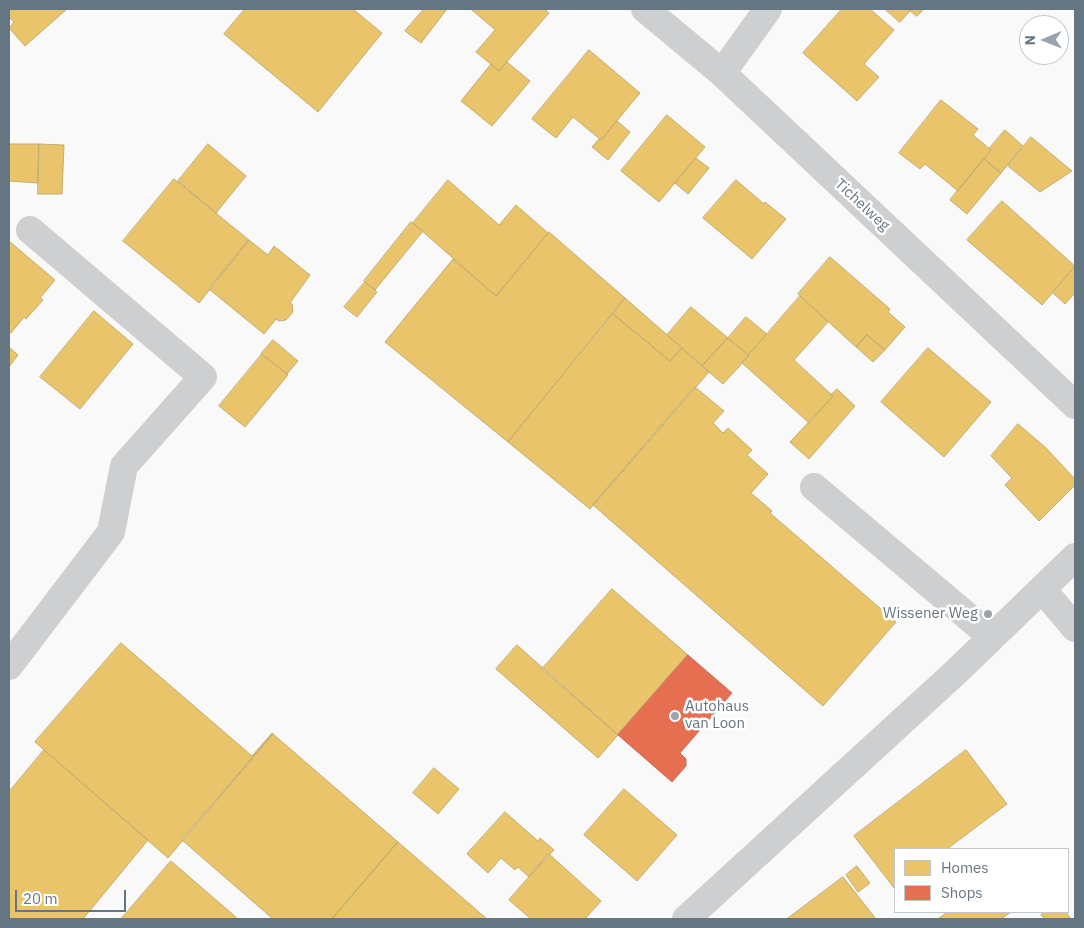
<!DOCTYPE html>
<html>
<head>
<meta charset="utf-8">
<style>
  body { margin:0 }
  #map { position:relative; width:1084px; height:928px; overflow:hidden; background:#f9f9f9; font-family:"IBM Plex Sans",sans-serif }
  canvas { display:block }
  .frame { position:absolute; inset:0; border:10px solid #657683; pointer-events:none }
  .legend { position:absolute; left:894px; top:848px; width:175px; height:65px; box-sizing:border-box; background:#fff; border:1px solid #c1c8cd; margin:0; padding:6px 9px; list-style:none; font-size:15px; color:#657683 }
  .legend li { display:flex; align-items:center; gap:10px; height:25px }
  .legend b { width:25px; border:1px solid #c1c8cd }
  .north { position:absolute; left:1019px; top:15px; width:50px; height:50px; box-sizing:border-box; background:#fff; border:1px solid #c1c8cd; border-radius:50%; rotate:269deg; font-size:14px; font-weight:700; line-height:20px; text-align:center; color:#657683 }
  .north::after { content:''; display:block; margin:auto; width:18px; height:22px; background:#99a4ac; clip-path:polygon(50% 0,100% 100%,50% 72%,0 100%) }
  .scale { position:absolute; left:15px; top:890px; width:111px; height:22px; box-sizing:border-box; border:2px solid #657683; border-top:0; padding-left:6px; font-size:15px; line-height:18px; white-space:nowrap; color:#657683; -webkit-text-stroke:4px #fff; paint-order:stroke }
</style>
</head>
<body>
<div id="map">
<canvas width="1084" height="928"></canvas>
<div class="frame"></div>
<ul class="legend">
<li><b style="height:14px;background:#e9c46a"></b>Homes</li>
<li><b style="height:14px;background:#e76f51"></b>Shops</li>
</ul>
<div class="north">N</div>
<div class="scale">20 m</div>
</div>
<script>
const c = document.querySelector('canvas').getContext('2d');
c.lineJoin = 'round';
function fill(path, color) { c.fillStyle = color; c.fill(path, 'evenodd'); }
function strokePath(path, color, width, dash) { c.strokeStyle = color; c.lineWidth = width; c.lineCap = dash ? 'butt' : 'round'; c.setLineDash(dash || []); c.stroke(path); }
function label(font, color, halo, rows, align = 'center') {
  c.font = font + ' "IBM Plex Sans",sans-serif'; c.lineWidth = 5; c.setLineDash([]); c.textBaseline = 'middle'; c.strokeStyle = halo; c.fillStyle = color; for (const [text, x, y, turn = 0] of rows) {
    c.save(); c.translate(x, y); c.rotate((+turn || 0) * Math.PI / 180); c.textAlign = isNaN(turn) ? turn : align; if (halo) c.strokeText(text, 0, 0); c.fillText(text, 0, 0); c.restore();
  }
}
const homes = new Path2D(`
  M 9,9 L 67,9 L 25,46 L 9,28 L 14,22 L 9,17 Z
  M 245,9 L 353,9 L 382,33 L 318,112 L 224,34 Z
  M 424,9 L 447,9 L 421,43 L 405,31 Z
  M 471,9 L 544,9 L 549,13 L 499,71 L 476,52 L 495,30 Z
  M 842,9 L 870,9 L 894,30 L 864,64 L 879,77 L 857,101 L 803,53 Z
  M 885,9 L 908,9 L 910,11 L 900,22 Z
  M 908,9 L 924,9 L 917,16 Z
  M 589,50 L 640,93 L 601,140 L 573,117 L 556,138 L 532,119 Z
  M 507,62 L 530,81 L 492,126 L 461,101 L 491,64 L 499,71 Z
  M 941,100 L 978,129 L 973,135 L 991,150 L 958,191 L 925,164 L 920,169 L 899,153 Z
  M 667,115 L 705,147 L 659,202 L 621,171 Z
  M 617,121 L 630,132 L 608,160 L 592,147 L 599,139 L 601,140 Z
  M 1005,130 L 1023,146 L 1001,173 L 984,159 L 991,150 L 989,149 Z
  M 1031,137 L 1072,171 L 1040,192 L 1008,166 Z
  M 9,144 L 39,144 L 38,183 L 9,181 Z
  M 39,144 L 64,145 L 62,194 L 38,194 Z
  M 208,144 L 246,176 L 216,213 L 178,181 Z
  M 696,158 L 709,168 L 688,194 L 675,183 Z
  M 984,159 L 1001,173 L 967,214 L 950,200 Z
  M 174,179 L 249,240 L 199,303 L 123,241 Z
  M 448,180 L 499,225 L 516,205 L 548,233 L 496,296 L 413,223 Z
  M 736,180 L 764,204 L 765,202 L 786,219 L 752,259 L 703,218 Z
  M 1002,201 L 1075,266 L 1042,305 L 967,240 Z
  M 411,222 L 423,231 L 375,290 L 364,281 Z
  M 549,232 L 625,298 L 508,442 L 385,342 L 453,259 L 496,296 Z
  M 249,240 L 268,255 L 274,246 L 310,275 L 290,303 L 292,304 L 293,312 L 286,320 L 279,321 L 276,319 L 264,334 L 209,289 Z
  M 9,241 L 55,280 L 40,298 L 43,300 L 26,319 L 24,317 L 11,333 L 9,332 Z
  M 830,257 L 890,309 L 888,312 L 905,327 L 885,350 L 867,335 L 856,347 L 798,294 Z
  M 1075,266 L 1075,293 L 1065,304 L 1053,293 Z
  M 365,282 L 377,292 L 357,317 L 344,307 Z
  M 800,296 L 828,322 L 794,360 L 833,396 L 809,423 L 742,363 Z
  M 625,298 L 682,348 L 670,361 L 613,314 Z
  M 691,307 L 728,338 L 702,366 L 667,335 Z
  M 94,311 L 133,344 L 80,409 L 40,377 Z
  M 613,314 L 670,361 L 682,348 L 709,372 L 590,509 L 508,442 Z
  M 746,317 L 767,334 L 748,355 L 728,338 Z
  M 867,335 L 885,350 L 873,362 L 856,347 Z
  M 728,338 L 749,356 L 723,384 L 702,366 Z
  M 273,340 L 298,361 L 287,374 L 261,354 Z
  M 9,347 L 18,355 L 9,367 Z
  M 928,348 L 991,402 L 944,457 L 881,402 Z
  M 262,354 L 288,375 L 245,427 L 219,406 Z
  M 695,387 L 724,411 L 713,423 L 723,433 L 728,428 L 752,450 L 747,455 L 768,474 L 751,493 L 772,511 L 770,513 L 896,622 L 823,706 L 593,505 Z
  M 837,389 L 855,406 L 809,459 L 790,442 L 833,396 L 831,395 Z
  M 1018,424 L 1045,447 L 1075,479 L 1075,485 L 1039,521 L 1005,485 L 1012,478 L 991,456 Z
  M 612,589 L 688,655 L 618,735 L 542,669 Z
  M 121,643 L 252,756 L 272,733 L 273,734 L 168,858 L 35,742 Z
  M 517,645 L 618,735 L 598,758 L 496,669 Z
  M 273,734 L 398,842 L 332,919 L 273,919 L 182,840 Z
  M 44,750 L 148,840 L 83,919 L 9,919 L 9,792 Z
  M 966,750 L 1007,804 L 947,849 L 895,849 L 895,889 L 854,836 Z
  M 434,768 L 459,789 L 438,814 L 413,793 Z
  M 624,789 L 677,835 L 637,881 L 584,835 Z
  M 505,812 L 538,841 L 540,838 L 554,850 L 529,877 L 518,867 L 515,870 L 501,858 L 488,873 L 467,854 Z
  M 398,842 L 487,919 L 332,919 Z
  M 549,854 L 601,901 L 585,919 L 531,919 L 509,900 Z
  M 171,861 L 238,919 L 121,919 Z
  M 857,866 L 870,883 L 858,892 L 846,875 Z
  M 843,877 L 876,919 L 787,919 Z
  M 948,912 L 1011,912 L 1001,919 L 938,919 Z
  M 1045,912 L 1066,912 L 1071,919 L 1045,919 L 1041,915 Z`);
fill(homes, '#e9c46a');
strokePath(homes, '#c1ad72', 1);
const shops = new Path2D(`
  M 688,655 L 732,693 L 680,753 L 686,759 L 686,766 L 672,782 L 618,735 Z`);
fill(shops, '#e76f51');
strokePath(shops, '#c07160', 1);
strokePath(new Path2D(`
  M 645,9 L 722,73 L 1075,405
  M 722,73 L 768,9
  M 814,487 L 992,637
  M 1042,589 L 1075,628
  M 9,666 L 111,532 L 124,466 L 203,377 L 30,230
  M 686,919 L 956,672 L 1075,557`), '#cecfd0', 28);
for (const [x, y, r, color] of [
  [988,614,5,"#99a4ac"],
  [675,716,5,"#99a4ac"]
]) { const dot = new Path2D(); dot.arc(x, y, r, 0, 2 * Math.PI); c.fillStyle = color; c.fill(dot); strokePath(dot, '#fff', 2); }
label('15px', '#657683', '#fff', [
  ["Tichelweg",862,205,43]
]);
label('15px', '#657683', '#fff', [
  ["Wissener Weg",978,614],
  ["Autohaus",685,707,"left"],
  ["van Loon",685,724,"left"]
], 'right');
</script>
</body>
</html>
